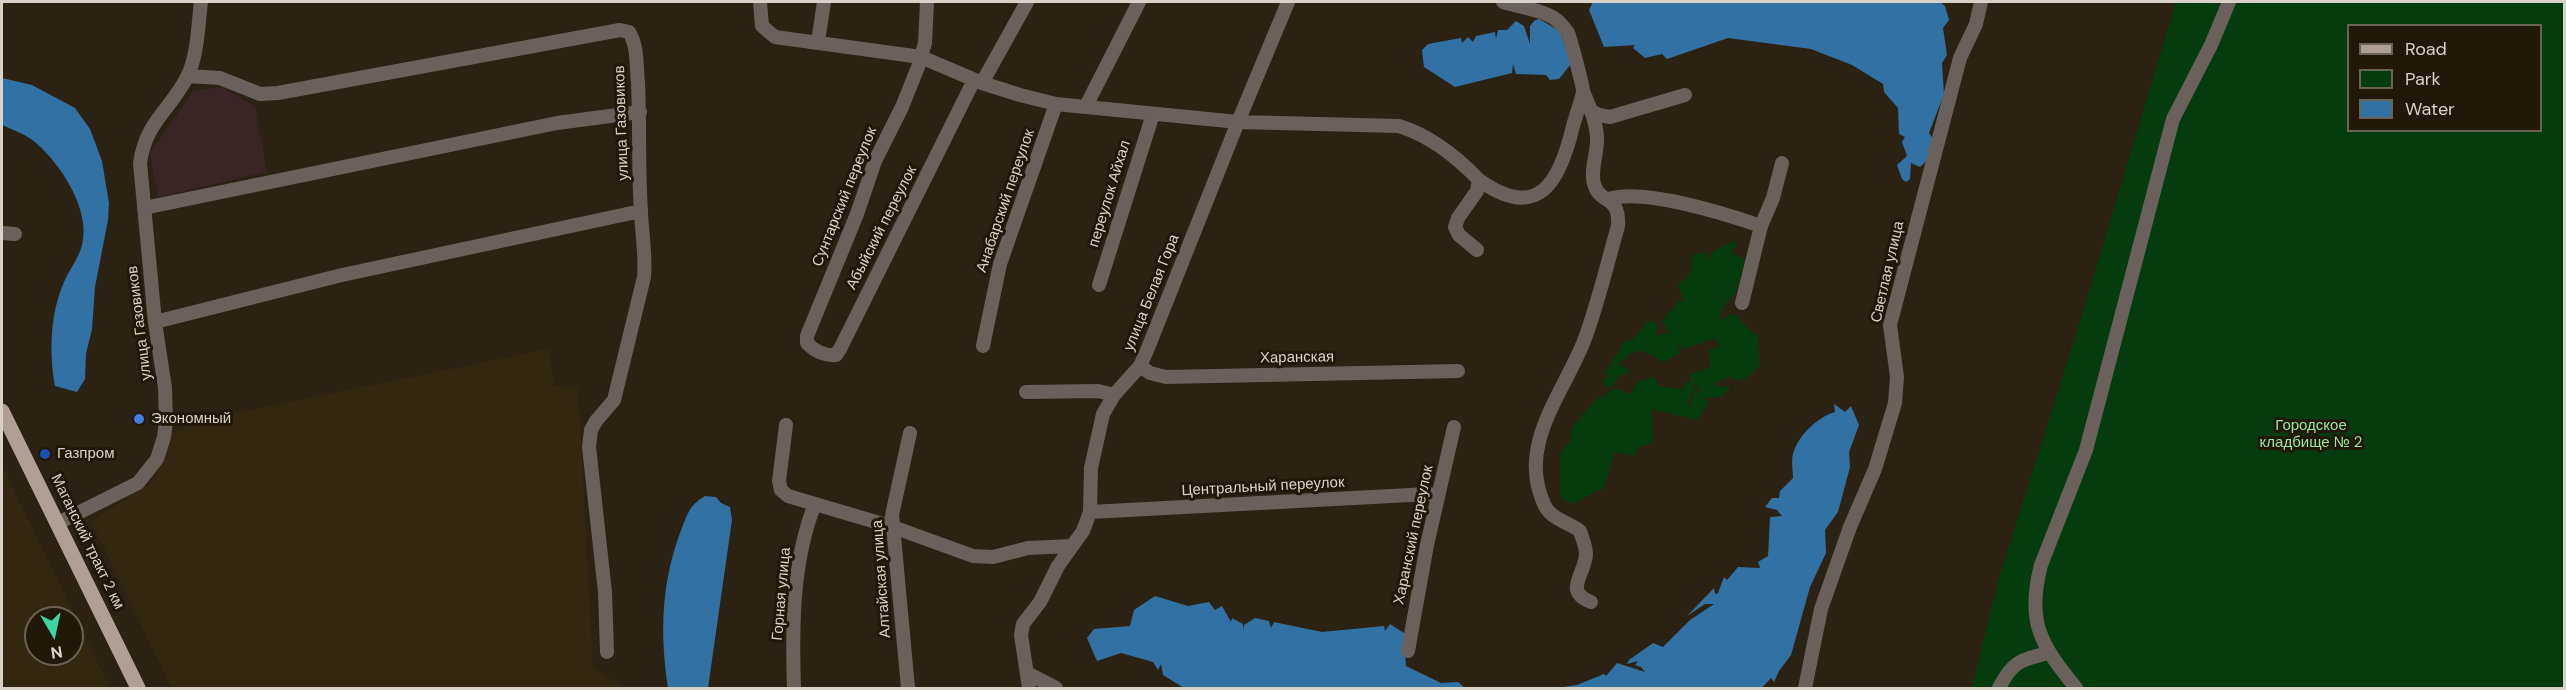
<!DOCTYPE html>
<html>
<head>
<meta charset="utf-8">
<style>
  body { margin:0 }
  #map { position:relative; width:2566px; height:690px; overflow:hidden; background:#2c2214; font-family:"DM Sans",sans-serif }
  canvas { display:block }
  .frame { position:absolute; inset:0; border:3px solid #d8d1c8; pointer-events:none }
  .legend { position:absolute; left:2347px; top:24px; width:195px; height:108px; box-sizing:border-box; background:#22180a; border:2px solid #6b6256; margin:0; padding:8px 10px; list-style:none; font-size:18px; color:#d8d1c8 }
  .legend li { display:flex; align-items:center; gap:12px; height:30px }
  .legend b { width:30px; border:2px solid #6b6256 }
  .north { position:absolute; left:24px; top:606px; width:60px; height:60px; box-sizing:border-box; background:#22180a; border:2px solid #6b6256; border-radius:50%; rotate:171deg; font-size:16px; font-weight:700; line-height:24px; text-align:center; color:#d8d1c8 }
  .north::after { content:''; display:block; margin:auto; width:21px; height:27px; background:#3ed4a3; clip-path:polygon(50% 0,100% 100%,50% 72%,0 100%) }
</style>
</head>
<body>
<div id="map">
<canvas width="2566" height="690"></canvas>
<div class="frame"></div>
<ul class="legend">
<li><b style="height:8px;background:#b09f95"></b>Road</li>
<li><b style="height:16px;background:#053c0f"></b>Park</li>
<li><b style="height:16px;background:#3171a3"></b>Water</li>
</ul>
<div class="north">N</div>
</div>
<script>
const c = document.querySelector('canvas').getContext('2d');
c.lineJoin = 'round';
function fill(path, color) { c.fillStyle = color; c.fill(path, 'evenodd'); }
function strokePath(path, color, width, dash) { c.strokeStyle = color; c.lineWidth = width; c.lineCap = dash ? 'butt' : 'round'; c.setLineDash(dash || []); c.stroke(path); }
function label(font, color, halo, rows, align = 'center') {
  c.font = font + ' "DM Sans",sans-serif'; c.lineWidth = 6; c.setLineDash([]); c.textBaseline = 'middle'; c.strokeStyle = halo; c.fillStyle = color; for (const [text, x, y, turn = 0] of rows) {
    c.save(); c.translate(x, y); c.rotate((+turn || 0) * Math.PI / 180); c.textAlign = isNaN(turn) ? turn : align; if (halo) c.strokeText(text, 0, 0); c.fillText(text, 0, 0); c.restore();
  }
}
fill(new Path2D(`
  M 549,349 L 554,386 L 578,389 L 593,667 L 624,688 L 172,688 L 91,521 L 154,481 L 172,433 L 206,419 Z
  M 2,465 L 110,688 L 2,688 ZM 36,618 L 72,618 L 72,654 L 36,654 Z`), '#342712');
fill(new Path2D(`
  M 222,87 L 255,107 L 267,172 L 158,197 L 150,153 L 193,91 Z`), '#392526');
fill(new Path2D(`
  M 2176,2 L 2564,2 L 2564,688 L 1972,688 L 1998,581 L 2078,328 ZM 2348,26 L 2540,26 L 2540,130 L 2348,130 Z
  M 1734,241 L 1738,244 L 1731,252 L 1746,260 L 1735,294 L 1721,309 L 1719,321 L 1734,313 L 1751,332 L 1758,335 L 1760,366 L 1744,380 L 1731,379 L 1732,376 L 1716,382 L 1715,386 L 1729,387 L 1729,390 L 1720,397 L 1705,398 L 1708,402 L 1698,420 L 1652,409 L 1653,442 L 1638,448 L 1635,455 L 1614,453 L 1604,488 L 1571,504 L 1560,496 L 1560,453 L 1570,442 L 1572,427 L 1599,396 L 1605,399 L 1603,396 L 1615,388 L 1631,394 L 1638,382 L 1653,377 L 1661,387 L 1684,389 L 1685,381 L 1695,388 L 1688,402 L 1687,401 L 1689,407 L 1695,391 L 1700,393 L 1697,389 L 1700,387 L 1690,384 L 1691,374 L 1711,367 L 1708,350 L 1720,346 L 1715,338 L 1684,349 L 1678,344 L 1680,353 L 1664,362 C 1639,350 1639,344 1618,365 L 1629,368 L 1626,375 L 1620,375 L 1612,387 L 1604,386 L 1603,379 L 1609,376 L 1604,373 L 1626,340 L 1632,341 L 1649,320 L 1657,324 L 1656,336 L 1669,332 L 1662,321 L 1679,301 L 1688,301 L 1683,299 L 1678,284 L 1689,276 L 1693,255 L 1705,252 L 1707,259 L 1714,251 Z`), '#053c0f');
fill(new Path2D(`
  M 1593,2 L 1940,2 L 1945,6 L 1949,20 L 1943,28 L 1947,55 L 1942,63 L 1944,94 L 1929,133 L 1936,143 L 1932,156 L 1920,167 L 1911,163 L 1910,179 L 1906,182 L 1902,179 L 1897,165 L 1907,156 L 1902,142 L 1905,137 L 1899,134 L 1898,108 L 1884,92 L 1883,84 L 1852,65 L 1811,49 L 1728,38 L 1667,59 L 1662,54 L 1645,58 L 1633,48 L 1635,45 L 1604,47 L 1589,10 Z
  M 1539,19 L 1560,31 L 1571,64 L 1559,79 L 1550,80 L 1546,75 L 1516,74 L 1513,64 L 1512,73 L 1455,87 L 1424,67 L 1422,50 L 1428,44 L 1461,38 L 1462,43 L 1468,37 L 1473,42 L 1476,36 L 1495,32 L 1496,39 L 1498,30 L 1507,30 L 1516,21 L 1524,26 L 1530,44 L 1530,26 L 1535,20 Z
  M 2,78 L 32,85 L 75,108 L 90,129 L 102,161 L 109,203 L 108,220 L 95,287 L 92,329 L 86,354 L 85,379 L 77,392 L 55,386 C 49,353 50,314 64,282 C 69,270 79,258 82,245 C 92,210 58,159 31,139 C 22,133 11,129 2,125 Z
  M 1834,404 L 1845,412 L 1851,406 L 1859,425 L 1849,452 L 1850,467 L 1838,512 L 1825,530 L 1826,553 L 1810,587 L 1791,655 L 1779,671 L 1774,682 L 1771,678 L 1762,688 L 1556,688 L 1577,685 L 1604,674 L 1606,676 L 1617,663 L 1645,672 L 1641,667 L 1635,665 L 1638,661 L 1627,664 L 1629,660 L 1653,643 L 1663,647 L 1690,620 L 1714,604 L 1705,604 L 1687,616 L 1714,588 L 1715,594 L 1718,593 L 1724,577 L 1727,580 L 1738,567 L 1760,568 L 1758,562 L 1768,556 L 1770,517 L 1782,516 L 1777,510 L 1765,507 L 1772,498 L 1779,498 L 1780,491 L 1793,478 C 1793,471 1791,461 1793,454 C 1798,435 1818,417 1835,412 Z
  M 705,496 L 716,497 L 721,503 L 730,507 L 732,520 L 708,688 L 668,688 C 660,634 661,585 680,533 C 687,516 688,506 705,496 Z
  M 1155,596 L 1188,606 L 1209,602 L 1215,610 L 1222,606 L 1231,622 L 1232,618 L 1243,624 L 1243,630 L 1244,625 L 1255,618 L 1269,621 L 1271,628 L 1274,622 L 1322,632 L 1384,626 L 1385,631 L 1390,624 L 1404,633 L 1406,666 L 1441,683 L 1458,682 L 1465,688 L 1184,688 L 1163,675 L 1161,664 L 1158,670 L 1153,662 L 1121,653 L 1097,661 L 1087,638 L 1094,629 L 1130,626 L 1134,610 Z`), '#3171a3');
strokePath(new Path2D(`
  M 760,2 L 762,26 L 775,37 L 921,57 L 982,83 L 1020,95 L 1056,104 L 1238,122 L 1399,126 C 1431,136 1456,156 1479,180 L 1477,191 L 1458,218 L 1455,227 L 1459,235 L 1477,250
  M 927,2 L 925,43 L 918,67 L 902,107 L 875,161 L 857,214 L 807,336 L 807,343 C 814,351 825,356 836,355 L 840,349 L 974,80
  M 818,42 L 824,2
  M 188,76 L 220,78 L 260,94 L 278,93 L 620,30 L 629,32 C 638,46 636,65 638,82 C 640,125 638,169 641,212 C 642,235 646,255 644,277 L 614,400 L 596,421 L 591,430 L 589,447 L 605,592 L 607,652
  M 982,83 L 1027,2
  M 1583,91 C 1589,105 1596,121 1597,137 C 1598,152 1590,169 1594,184 C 1600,205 1620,194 1618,226 C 1607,264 1598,304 1584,341 C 1563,394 1517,445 1544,504 C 1550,519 1568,522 1580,531 C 1582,538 1586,546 1586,554 C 1585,575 1563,591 1591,602
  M 1086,106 L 1139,2
  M 1590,110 L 1599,115 L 1610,117 L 1685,95
  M 1479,180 C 1539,223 1560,181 1573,126 C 1575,118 1583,96 1583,91 C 1583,86 1570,37 1568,33 C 1566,30 1562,25 1559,22 C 1546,10 1519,7 1503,2
  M 1609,199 C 1644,188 1726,214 1761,226 L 1773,198 L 1782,163
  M 144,208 L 557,123 L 640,112
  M 2,233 L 15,234
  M 1099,285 L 1153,114
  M 1742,303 L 1761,226
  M 155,322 L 342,275 L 641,211
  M 983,346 L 1000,264 L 1056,104
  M 1140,366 L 1150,373 L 1166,377 L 1458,371
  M 1026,392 L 1098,391 L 1114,395
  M 786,425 L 779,481 L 781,490 L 788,496 L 893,527 L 973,556 L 993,557 L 1028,548 L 1072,546
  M 1090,512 L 1429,494 L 1438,496
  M 58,523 L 138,483 L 157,459 L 164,437 L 166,422 L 165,388 L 155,322 L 140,163 C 146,120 172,109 188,75 C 198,53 198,25 201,2
  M 1408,651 L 1427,545 L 1454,427
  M 1027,673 L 1056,688
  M 794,688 C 792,628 792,561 815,504
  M 908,688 L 892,515 L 910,433
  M 1029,688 L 1021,635 L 1023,624 L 1040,602 L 1058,566 L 1083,531 L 1090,512 L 1091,468 L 1103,414 L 1114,395 L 1140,366 L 1148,348 L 1238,122 L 1288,2
  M 1805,688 L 1821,609 L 1850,527 L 1875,469 L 1895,403 L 1897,377 L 1890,325 L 1960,58 L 1976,24 L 1981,2
  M 1999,688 C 2012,662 2020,660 2048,653
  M 2076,688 C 2041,645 2026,622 2041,565 L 2086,450 L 2173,119 L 2211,45 L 2229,2`), '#6a615d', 14);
strokePath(new Path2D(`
  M 2,411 L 138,688`), '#b09f95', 15);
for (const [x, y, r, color] of [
  [139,419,6,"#3f7fe0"],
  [45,454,6,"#1a4fb4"]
]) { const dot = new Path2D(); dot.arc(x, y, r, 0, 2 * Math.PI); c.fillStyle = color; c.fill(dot); strokePath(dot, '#22180a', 2); }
label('15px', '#d8d1c8', '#22180a', [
  ["улица Газовиков",622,123,-92],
  ["переулок Айхал",1110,194,-73],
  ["Сунтарский переулок",845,197,-68],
  ["Анабарский переулок",1006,201,-71],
  ["Абыйский переулок",882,228,-63],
  ["Светлая улица",1888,272,-77],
  ["улица Белая Гора",1152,293,-68],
  ["улица Газовиков",140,323,-97],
  ["Харанская",1297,358,-1],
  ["Центральный переулок",1263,487,-3],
  ["Харанский переулок",1414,535,-78],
  ["Маганский тракт 2 км",87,542,64],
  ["Алтайская улица",882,579,-94],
  ["Горная улица",782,594,-85]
]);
label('15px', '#d8d1c8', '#22180a', [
  ["Экономный",151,419],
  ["Газпром",57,454]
], 'left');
label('15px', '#96e79a', '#22180a', [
  ["Городское",2311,426],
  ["кладбище № 2",2311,443]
]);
</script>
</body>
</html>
